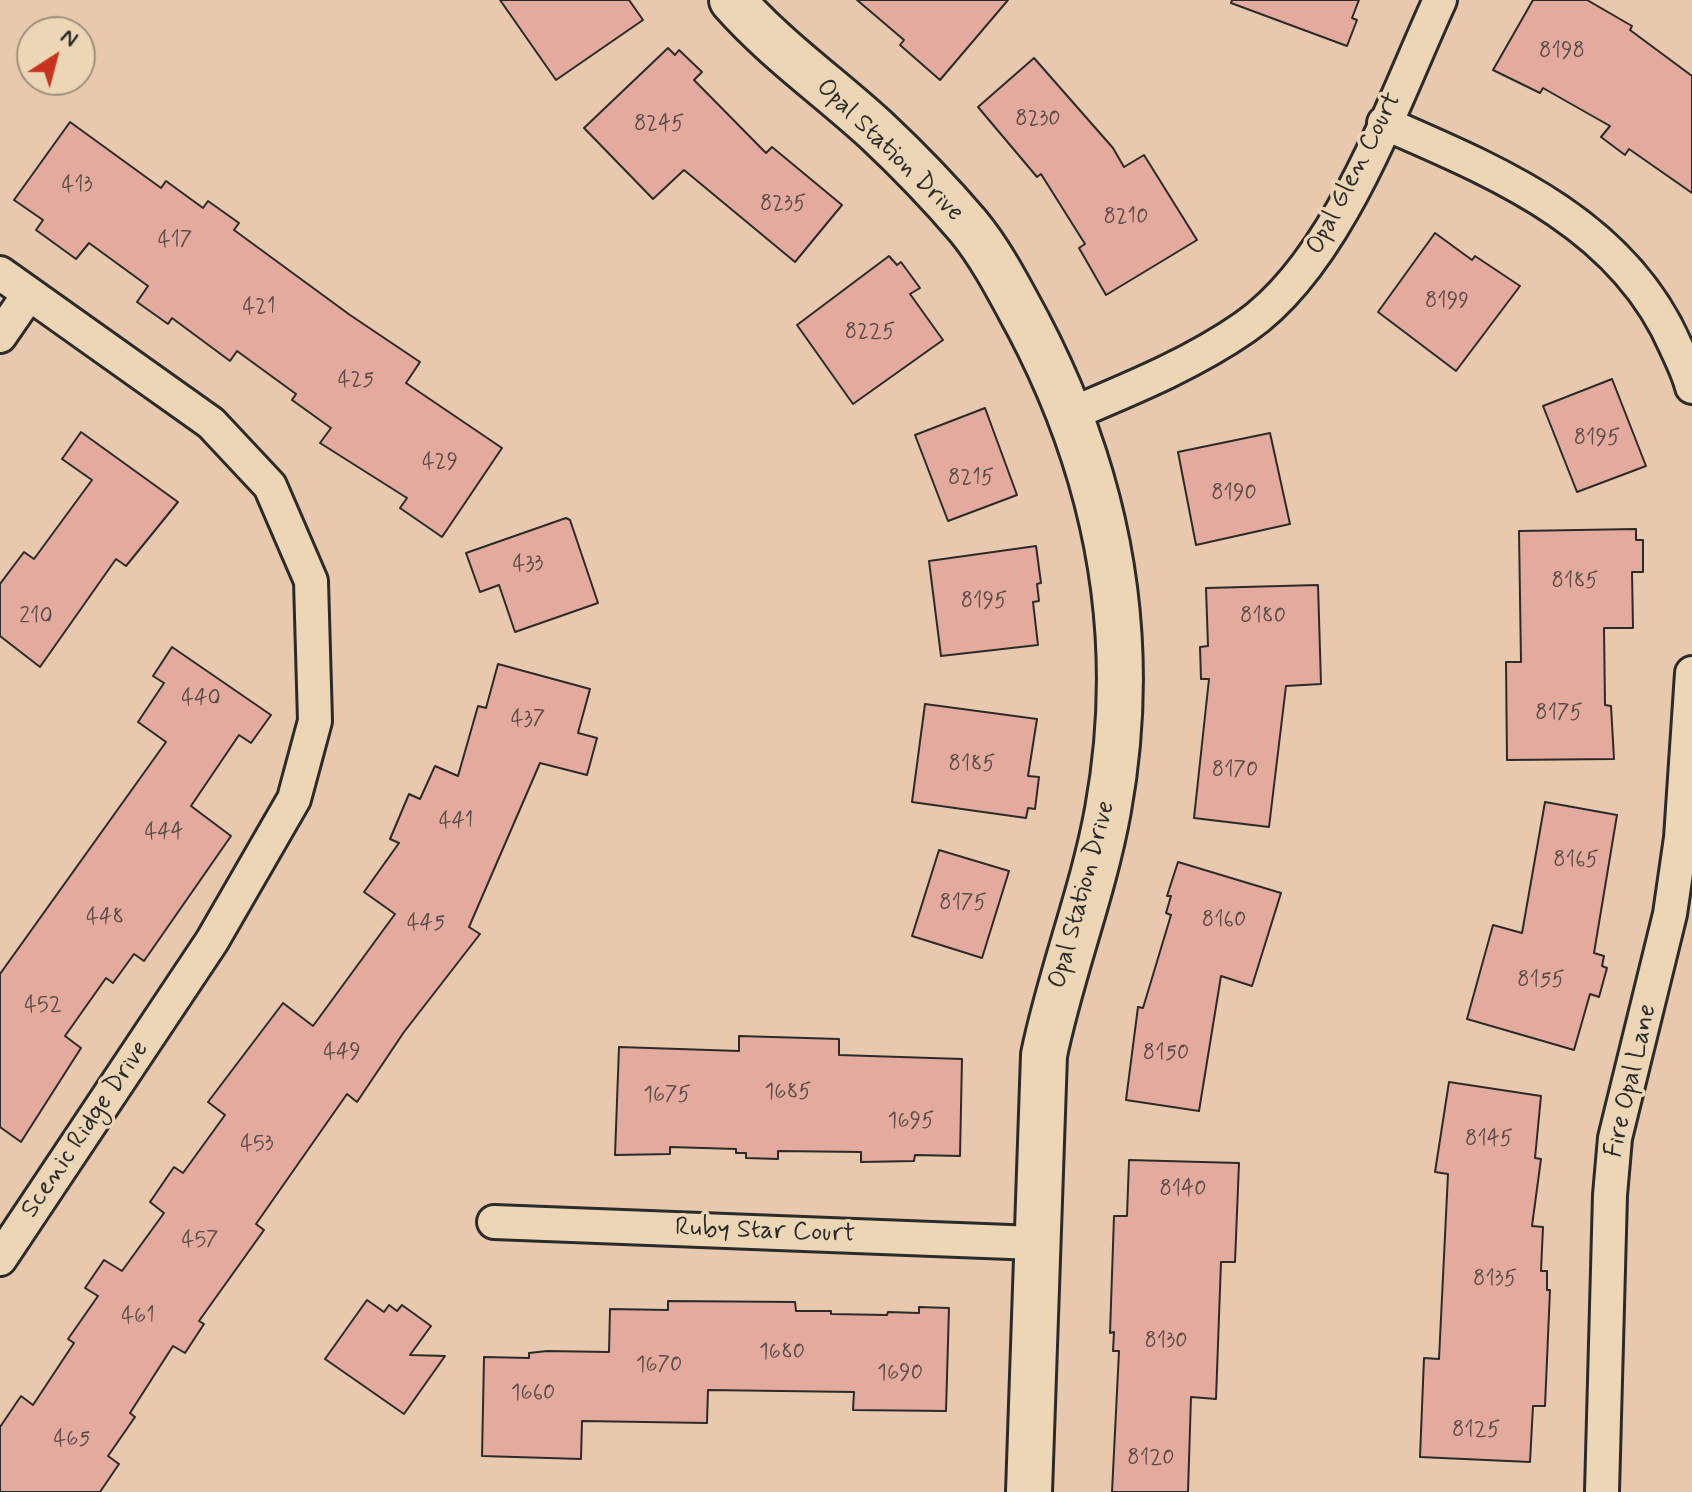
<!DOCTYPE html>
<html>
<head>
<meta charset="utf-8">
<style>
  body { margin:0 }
  #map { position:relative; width:1692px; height:1492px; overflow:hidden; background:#e9c9ae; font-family:Mynerve,sans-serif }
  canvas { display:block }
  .north { position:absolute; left:16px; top:16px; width:80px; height:80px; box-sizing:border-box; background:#ecd6b5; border:2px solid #9f927e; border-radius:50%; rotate:36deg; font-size:22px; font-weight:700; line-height:32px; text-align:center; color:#2b2b2b }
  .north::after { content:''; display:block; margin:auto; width:28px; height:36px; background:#c8321e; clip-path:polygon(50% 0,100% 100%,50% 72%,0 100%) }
</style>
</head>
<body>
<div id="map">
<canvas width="1692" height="1492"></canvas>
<div class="north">N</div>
</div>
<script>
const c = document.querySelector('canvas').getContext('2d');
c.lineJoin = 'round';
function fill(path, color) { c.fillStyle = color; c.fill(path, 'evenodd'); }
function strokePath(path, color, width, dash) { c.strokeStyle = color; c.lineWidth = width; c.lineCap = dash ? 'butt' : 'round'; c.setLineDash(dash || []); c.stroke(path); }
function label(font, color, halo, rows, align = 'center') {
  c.font = font + ' Mynerve,sans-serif'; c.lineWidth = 7; c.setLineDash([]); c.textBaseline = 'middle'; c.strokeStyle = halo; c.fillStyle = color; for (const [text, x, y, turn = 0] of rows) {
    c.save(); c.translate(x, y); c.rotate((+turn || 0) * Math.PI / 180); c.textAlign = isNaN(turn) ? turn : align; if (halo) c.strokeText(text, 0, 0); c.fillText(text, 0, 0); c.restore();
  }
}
const building = new Path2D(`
  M 500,0 L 629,0 L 643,20 L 556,80 Z
  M 857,0 L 1008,0 L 940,80 L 900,45 L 904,40 Z
  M 1232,0 L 1359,0 L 1352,18 L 1357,20 L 1347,46 L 1231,3 Z
  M 1533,0 L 1587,0 L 1632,26 L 1630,30 L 1692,76 L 1692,193 L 1629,149 L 1625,155 L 1601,137 L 1610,126 L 1543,88 L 1540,93 L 1493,70 Z
  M 668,48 L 675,55 L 679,50 L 702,72 L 694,80 L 766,153 L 772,147 L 842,205 L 795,262 L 684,170 L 653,199 L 584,128 Z
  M 1034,58 L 1113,148 L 1124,167 L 1144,155 L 1197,240 L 1106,295 L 1079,248 L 1085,244 L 1041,174 L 1037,177 L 978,107 Z
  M 70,122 L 161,188 L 166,181 L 203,208 L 208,201 L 239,223 L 234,230 L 350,315 L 420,362 L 406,383 L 502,448 L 442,537 L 400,508 L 407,498 L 320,443 L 331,428 L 292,400 L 296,394 L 237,351 L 230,361 L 172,318 L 168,324 L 137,302 L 148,286 L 89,243 L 76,259 L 36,230 L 43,220 L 14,200 Z
  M 1435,233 L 1472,260 L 1475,256 L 1520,286 L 1456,371 L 1378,312 Z
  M 889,256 L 897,265 L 901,262 L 920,288 L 910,294 L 943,340 L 853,404 L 797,325 Z
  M 1612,379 L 1646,466 L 1577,492 L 1543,406 Z
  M 985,408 L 1017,495 L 948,521 L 915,435 Z
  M 81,432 L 178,502 L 126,566 L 116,559 L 40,667 L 0,636 L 0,584 L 24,552 L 34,559 L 92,480 L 62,459 Z
  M 1270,433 L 1290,524 L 1196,545 L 1178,452 Z
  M 566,518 L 570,520 L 598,603 L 515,632 L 499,585 L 480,592 L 466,553 Z
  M 1636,529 L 1636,540 L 1643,540 L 1643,572 L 1632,572 L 1633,628 L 1604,628 L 1605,705 L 1611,706 L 1614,759 L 1507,760 L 1506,662 L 1521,662 L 1519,531 Z
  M 1036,546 L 1041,583 L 1037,584 L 1039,601 L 1033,602 L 1038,645 L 941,656 L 929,561 Z
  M 1318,585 L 1321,684 L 1286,686 L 1269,827 L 1194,818 L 1209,679 L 1201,679 L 1200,647 L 1208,646 L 1206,588 Z
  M 172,647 L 271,715 L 251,743 L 239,735 L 191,806 L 231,836 L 144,961 L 134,954 L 113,983 L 106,978 L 65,1036 L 81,1048 L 21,1142 L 0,1127 L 0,974 L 166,742 L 138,722 L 164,683 L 153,676 Z
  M 498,664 L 590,689 L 578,733 L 597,738 L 587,775 L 540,763 L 469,927 L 480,934 L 404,1032 L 357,1102 L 347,1094 L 256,1224 L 264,1230 L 199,1321 L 204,1324 L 185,1353 L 173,1346 L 130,1413 L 135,1417 L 108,1456 L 119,1464 L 100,1492 L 0,1492 L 0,1427 L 21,1396 L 33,1405 L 74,1343 L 68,1339 L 98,1296 L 85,1288 L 104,1260 L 122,1271 L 164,1213 L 150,1202 L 174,1167 L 183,1173 L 225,1115 L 208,1102 L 283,1003 L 313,1026 L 395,914 L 364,892 L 399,843 L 390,839 L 409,794 L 420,799 L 435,766 L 458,776 L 478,706 L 486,708 Z
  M 925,704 L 1037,719 L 1028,776 L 1039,777 L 1035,809 L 1028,808 L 1026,818 L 912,802 Z
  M 1545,802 L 1617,815 L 1594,953 L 1604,956 L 1602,966 L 1607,968 L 1599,997 L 1590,994 L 1574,1050 L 1467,1019 L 1493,925 L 1522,933 Z
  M 939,850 L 1009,871 L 982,958 L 912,936 Z
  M 1178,862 L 1281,893 L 1252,986 L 1221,976 L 1199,1111 L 1126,1100 L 1138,1007 L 1143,1008 L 1171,915 L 1166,913 L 1171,896 L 1167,896 Z
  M 739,1036 L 839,1039 L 839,1055 L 962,1059 L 960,1156 L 915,1155 L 914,1161 L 861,1162 L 861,1152 L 778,1151 L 778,1159 L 746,1158 L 746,1153 L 736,1153 L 736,1149 L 670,1147 L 670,1154 L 615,1155 L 619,1047 L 739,1051 Z
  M 1449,1082 L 1541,1096 L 1535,1158 L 1541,1159 L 1532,1226 L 1543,1227 L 1541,1271 L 1547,1271 L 1547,1290 L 1550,1290 L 1545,1406 L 1533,1406 L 1530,1462 L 1420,1457 L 1424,1358 L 1439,1359 L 1448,1174 L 1435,1172 Z
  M 1129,1160 L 1239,1163 L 1235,1262 L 1221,1262 L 1216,1399 L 1191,1397 L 1188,1492 L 1112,1492 L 1119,1351 L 1113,1351 L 1114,1332 L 1110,1333 L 1114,1216 L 1127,1216 Z
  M 367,1300 L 384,1312 L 389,1305 L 397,1311 L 402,1305 L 431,1326 L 410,1355 L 445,1356 L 404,1414 L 325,1359 Z
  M 668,1301 L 795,1302 L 796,1311 L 831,1311 L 831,1314 L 887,1315 L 888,1312 L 919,1313 L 919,1307 L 949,1308 L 946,1411 L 853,1410 L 854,1392 L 708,1390 L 707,1423 L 582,1421 L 581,1459 L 482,1456 L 484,1357 L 529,1358 L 529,1353 L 547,1351 L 609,1352 L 610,1309 L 668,1310 Z`);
fill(building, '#e3aa9d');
strokePath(building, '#2b2b2b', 2);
const street = new Path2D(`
  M 1384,123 C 1499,173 1623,224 1676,347 C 1682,360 1689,374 1692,387
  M 0,273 L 211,423 L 270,486 L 311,581 L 315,721 L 294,799 L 212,941 L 0,1259
  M 0,336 L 29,294
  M 1071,414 C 1130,389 1192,364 1245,327 C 1339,262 1393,102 1440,0
  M 494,1222 L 1036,1243
  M 1602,1492 L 1610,1195 L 1615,1138 L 1670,914 L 1681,838 L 1692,673`);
const secondary = new Path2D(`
  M 732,0 C 775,49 828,86 876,130 C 908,160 939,192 968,226 C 992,255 1010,291 1028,324 C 1108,476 1139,639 1108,810 C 1093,893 1061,972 1044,1055 L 1029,1492`);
strokePath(street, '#2b2b2b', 38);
strokePath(secondary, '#2b2b2b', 50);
strokePath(street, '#ecd6b5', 32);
strokePath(secondary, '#ecd6b5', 44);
label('22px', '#594b48', null, [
  ["8198",1562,52],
  ["8230",1038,120],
  ["8245",659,125],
  ["413",77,186],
  ["8235",783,205],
  ["8210",1126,218],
  ["417",175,241],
  ["8199",1447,302],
  ["421",259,308],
  ["8225",870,333],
  ["425",356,381],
  ["8195",1597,439],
  ["429",440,463],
  ["8215",971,479],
  ["8190",1234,494],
  ["433",528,565],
  ["8185",1575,582],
  ["8195",984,602],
  ["210",36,617],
  ["8180",1263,617],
  ["440",201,699],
  ["8175",1559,714],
  ["437",528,720],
  ["8185",972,765],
  ["8170",1235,771],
  ["441",456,822],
  ["444",164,833],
  ["8165",1576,861],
  ["8175",963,904],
  ["448",105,918],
  ["8160",1224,921],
  ["445",426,924],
  ["8155",1541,981],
  ["452",43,1006],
  ["449",342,1053],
  ["8150",1166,1054],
  ["1685",788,1093],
  ["1675",667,1096],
  ["1695",911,1122],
  ["8145",1489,1140],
  ["453",257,1145],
  ["8140",1183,1190],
  ["457",200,1241],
  ["8135",1495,1280],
  ["461",138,1317],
  ["8130",1166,1342],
  ["1680",782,1353],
  ["1670",659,1366],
  ["1690",900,1374],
  ["1660",533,1394],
  ["8125",1476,1431],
  ["465",72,1440],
  ["8120",1151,1459]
]);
label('26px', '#2b2b2b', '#ecd6b5', [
  ["Opal Station Drive",889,151,44],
  ["Opal Glen Court",1355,174,-63],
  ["Opal Station Drive",1083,895,-75],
  ["Fire Opal Lane",1632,1081,-77],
  ["Scenic Ridge Drive",86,1130,-56],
  ["Ruby Star Court",765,1232,2]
]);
</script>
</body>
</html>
